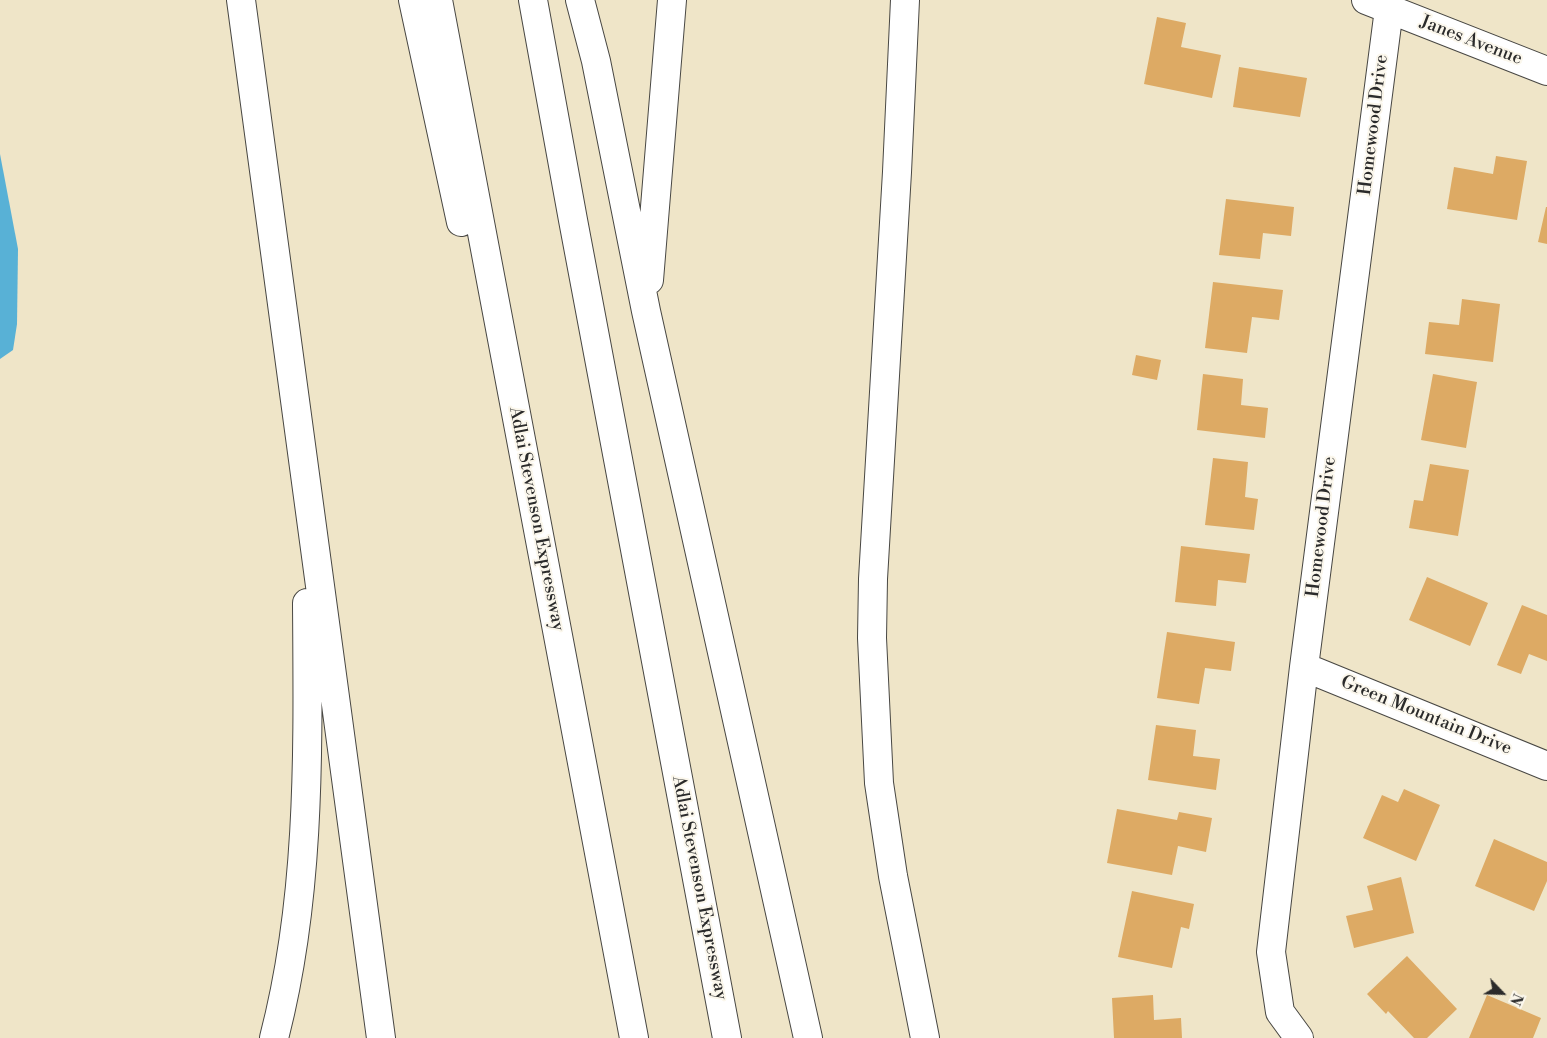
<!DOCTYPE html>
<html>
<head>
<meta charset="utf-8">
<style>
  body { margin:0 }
  #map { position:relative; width:1547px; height:1038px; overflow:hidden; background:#efe5c8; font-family:"Libre Bodoni",serif }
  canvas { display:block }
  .north { position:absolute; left:1477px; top:968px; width:50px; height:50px; -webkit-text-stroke:4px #fbf7ec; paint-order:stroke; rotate:114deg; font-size:14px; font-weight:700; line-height:20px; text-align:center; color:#2b2b2b }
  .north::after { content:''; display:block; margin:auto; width:18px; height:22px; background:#2b2b2b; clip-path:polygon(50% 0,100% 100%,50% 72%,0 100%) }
</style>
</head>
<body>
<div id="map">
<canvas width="1547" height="1038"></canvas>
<div class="north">N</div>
</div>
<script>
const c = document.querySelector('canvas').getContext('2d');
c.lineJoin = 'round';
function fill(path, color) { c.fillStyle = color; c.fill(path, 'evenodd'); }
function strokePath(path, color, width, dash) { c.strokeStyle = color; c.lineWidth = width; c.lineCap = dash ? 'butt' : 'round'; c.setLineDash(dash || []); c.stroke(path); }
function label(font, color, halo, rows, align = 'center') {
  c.font = font + ' "Libre Bodoni",serif'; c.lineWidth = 4; c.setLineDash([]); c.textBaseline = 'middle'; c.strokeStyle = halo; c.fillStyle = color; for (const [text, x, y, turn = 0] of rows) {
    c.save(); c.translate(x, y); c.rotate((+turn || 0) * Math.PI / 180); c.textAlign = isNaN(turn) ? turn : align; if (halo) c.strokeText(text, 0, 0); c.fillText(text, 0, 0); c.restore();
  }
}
fill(new Path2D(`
  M 0,154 L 18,249 L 17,324 L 13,350 L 0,359 Z`), '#58b1d6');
fill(new Path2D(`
  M 1157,17 L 1186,23 L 1181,47 L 1221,55 L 1212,98 L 1144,84 Z
  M 1239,67 L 1307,78 L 1300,117 L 1233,107 Z
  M 1496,156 L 1527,161 L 1517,220 L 1447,209 L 1454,167 L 1493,174 Z
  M 1226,199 L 1294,207 L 1291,236 L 1263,233 L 1260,259 L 1219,255 Z
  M 1546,207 L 1547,207 L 1547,244 L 1538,242 Z
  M 1213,282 L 1283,290 L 1279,320 L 1252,317 L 1247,353 L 1205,348 Z
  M 1462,299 L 1500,304 L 1493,362 L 1425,354 L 1429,322 L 1459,325 Z
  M 1136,355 L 1161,360 L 1157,380 L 1132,375 Z
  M 1203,374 L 1243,379 L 1241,405 L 1268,408 L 1265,438 L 1197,430 Z
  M 1433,374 L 1477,382 L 1466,448 L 1421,440 Z
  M 1213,458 L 1248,462 L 1245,497 L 1258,499 L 1254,530 L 1205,525 Z
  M 1430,464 L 1469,470 L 1458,536 L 1409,528 L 1414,500 L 1423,501 Z
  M 1181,546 L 1250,554 L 1246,583 L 1218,580 L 1216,606 L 1175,602 Z
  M 1427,577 L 1488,603 L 1470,646 L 1409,620 Z
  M 1522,605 L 1547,615 L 1547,661 L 1529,654 L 1521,674 L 1497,665 Z
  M 1167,632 L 1235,642 L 1231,671 L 1205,668 L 1199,704 L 1157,698 Z
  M 1156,725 L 1196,730 L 1193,756 L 1220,759 L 1216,790 L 1148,780 Z
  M 1404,789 L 1440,805 L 1416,861 L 1363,838 L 1382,795 L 1398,802 Z
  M 1117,809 L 1177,820 L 1179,812 L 1212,818 L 1206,852 L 1178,846 L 1172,875 L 1107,863 Z
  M 1494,839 L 1547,862 L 1547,881 L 1534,911 L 1475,886 Z
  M 1401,877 L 1414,933 L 1354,948 L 1346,916 L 1373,910 L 1367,886 Z
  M 1132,891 L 1194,904 L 1189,929 L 1181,927 L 1172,968 L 1118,957 Z
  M 1407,956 L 1457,1009 L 1427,1038 L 1414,1038 L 1388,1011 L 1386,1014 L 1367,994 Z
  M 1153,995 L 1154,1020 L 1181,1018 L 1182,1038 L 1114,1038 L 1112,998 Z
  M 1487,995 L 1541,1018 L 1533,1038 L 1469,1038 Z`), '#ddaa64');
const minor = new Path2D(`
  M 1366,0 L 1547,71
  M 1304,667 L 1547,766
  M 1299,1038 L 1280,1012 L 1271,952 L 1304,667 L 1389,9`);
const highway = new Path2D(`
  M 241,0 L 381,1038
  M 413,0 L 461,222
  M 438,0 L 634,1038
  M 533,0 L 573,220 L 727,1038
  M 580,0 L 596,61 L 646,311 L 808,1038
  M 905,0 L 897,172 L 873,579 L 872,638 L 879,783 L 893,876 L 925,1038
  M 649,280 L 672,0
  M 274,1038 C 311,896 308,748 307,603`);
strokePath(minor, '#484743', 30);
strokePath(highway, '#484743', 30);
strokePath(minor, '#fff', 28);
strokePath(highway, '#fff', 28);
label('18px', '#2b2b2b', '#fbf7ec', [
  ["Janes Avenue",1471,41,21],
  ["Homewood Drive",1374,125,-83],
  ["Adlai Stevenson Expressway",536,519,79],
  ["Homewood Drive",1322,527,-83],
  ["Green Mountain Drive",1426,716,22],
  ["Adlai Stevenson Expressway",699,888,79]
]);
</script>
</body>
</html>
